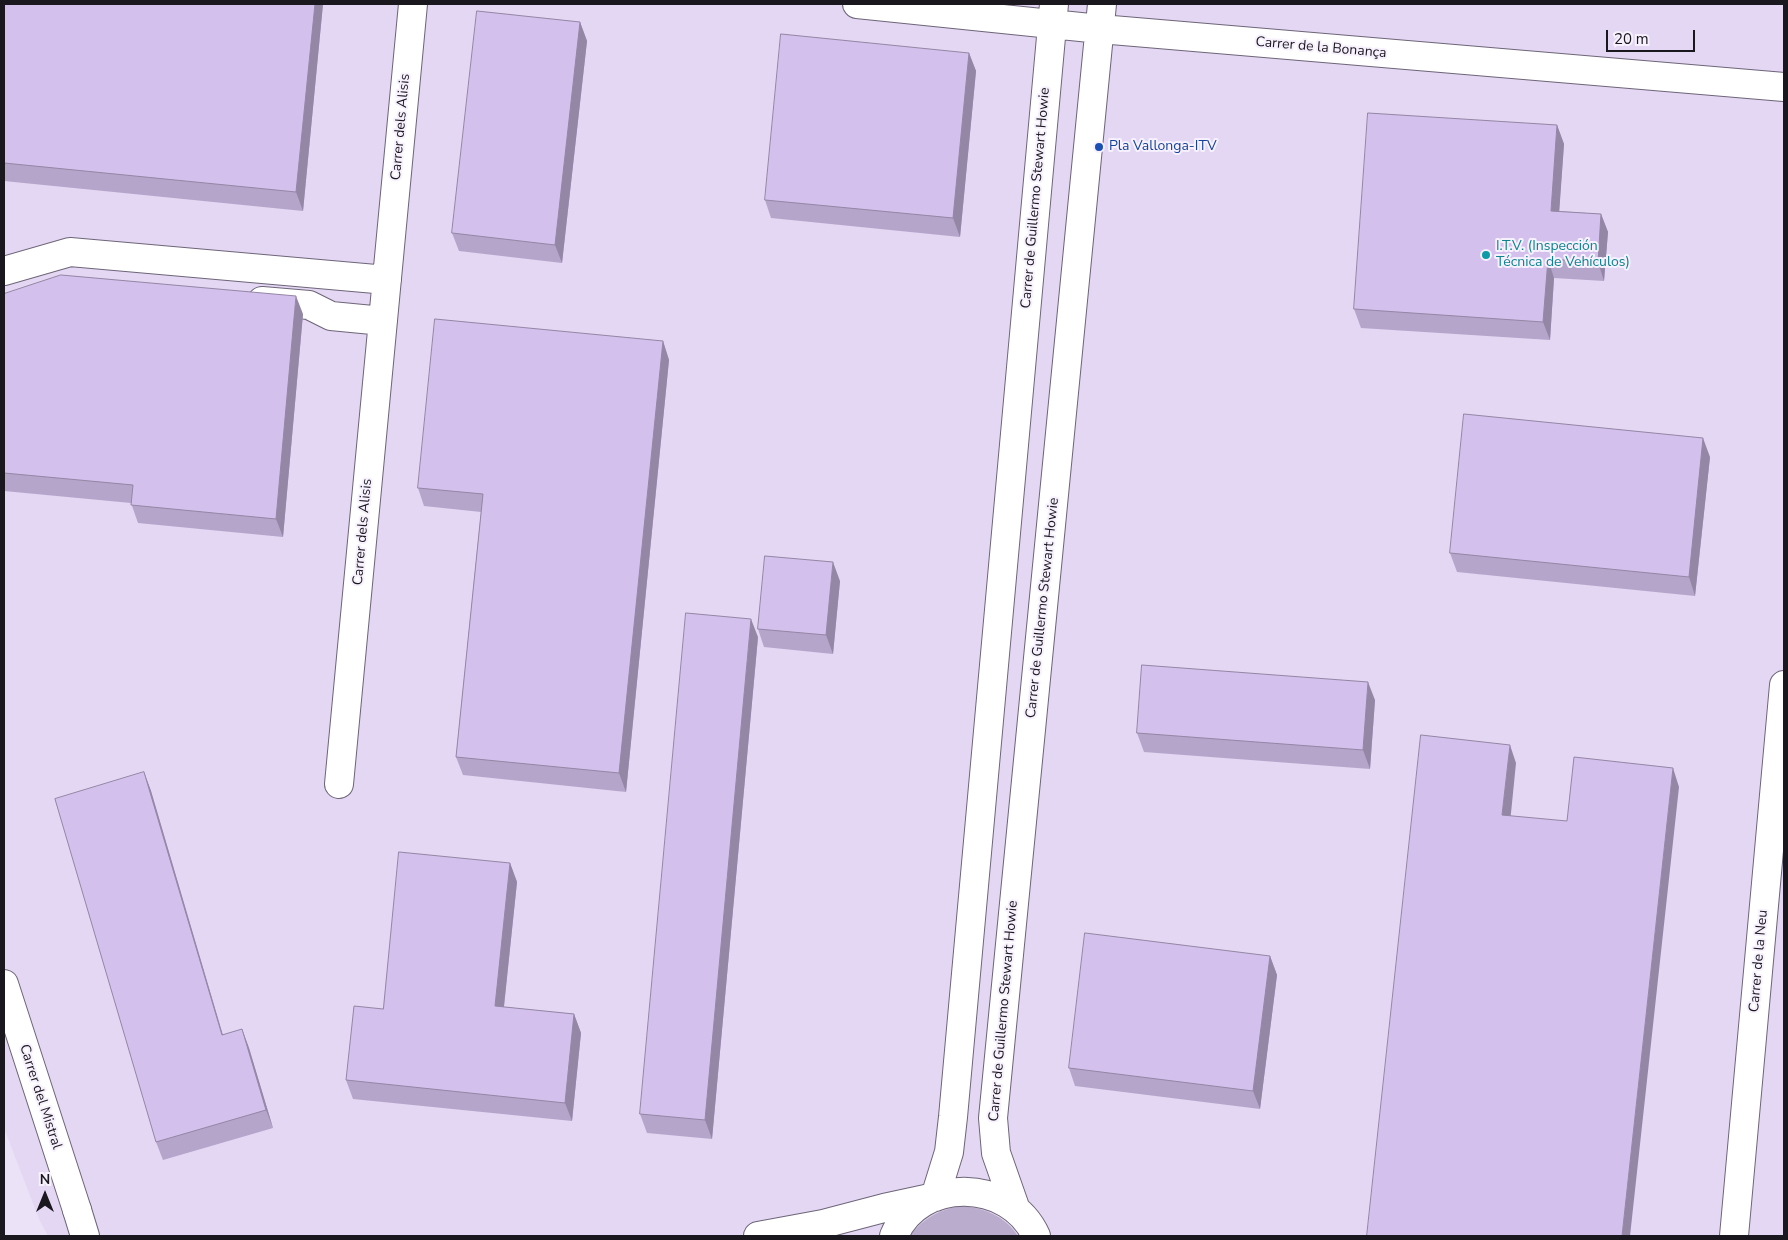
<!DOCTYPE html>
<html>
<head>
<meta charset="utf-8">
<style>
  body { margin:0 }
  #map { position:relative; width:1788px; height:1240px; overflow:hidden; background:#ebe2f7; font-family:"Nunito Sans",sans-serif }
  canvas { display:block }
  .frame { position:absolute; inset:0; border:5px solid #1a171e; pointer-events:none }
  .north { position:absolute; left:20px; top:1170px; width:50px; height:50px; -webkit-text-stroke:4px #f7f1fe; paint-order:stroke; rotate:0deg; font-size:14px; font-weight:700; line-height:20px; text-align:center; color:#1a171e }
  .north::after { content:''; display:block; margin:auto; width:18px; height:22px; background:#1a171e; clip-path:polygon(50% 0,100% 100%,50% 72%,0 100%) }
  .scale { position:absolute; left:1606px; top:30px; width:89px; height:22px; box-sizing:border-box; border:2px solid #1a171e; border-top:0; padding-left:6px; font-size:15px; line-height:18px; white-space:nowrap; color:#1a171e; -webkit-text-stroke:4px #f7f1fe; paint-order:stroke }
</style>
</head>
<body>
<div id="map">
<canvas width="1788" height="1240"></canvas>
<div class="frame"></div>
<div class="north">N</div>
<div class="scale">20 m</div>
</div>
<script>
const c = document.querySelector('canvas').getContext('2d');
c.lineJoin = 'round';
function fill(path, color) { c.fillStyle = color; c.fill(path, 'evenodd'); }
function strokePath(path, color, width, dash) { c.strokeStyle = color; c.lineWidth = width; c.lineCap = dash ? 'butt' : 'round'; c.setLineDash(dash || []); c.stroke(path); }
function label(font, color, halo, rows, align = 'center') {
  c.font = font + ' "Nunito Sans",sans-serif'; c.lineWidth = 4; c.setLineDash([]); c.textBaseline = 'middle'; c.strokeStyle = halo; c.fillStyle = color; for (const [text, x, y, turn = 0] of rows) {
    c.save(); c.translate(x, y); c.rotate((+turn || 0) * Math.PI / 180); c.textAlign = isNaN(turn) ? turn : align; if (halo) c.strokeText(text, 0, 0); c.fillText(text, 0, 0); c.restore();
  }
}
fill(new Path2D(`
  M 4,4 L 1784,4 L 1784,1236 L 48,1236 L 39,1219 L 4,1128 Z`), '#e3d7f3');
fill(new Path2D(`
  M 960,1206 C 984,1208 1004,1215 1018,1236 L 910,1236 C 923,1218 939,1210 960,1206 Z`), '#baaccc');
const minor = new Path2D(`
  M 857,4 L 1100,29 L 1784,87
  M 4,271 L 70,252 L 387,280
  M 262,301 L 309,305 L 331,316 L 383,321
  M 339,784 L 413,4
  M 4,984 L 77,1210
  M 935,1197 L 949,1152 L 953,1117 L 1054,4
  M 1016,1210 L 996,1153 L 993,1118 L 1102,4
  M 758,1236 L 823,1224 L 884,1208 L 935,1197
  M 894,1236 C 919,1176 1010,1178 1036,1236
  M 1734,1236 L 1784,685`);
const highway = new Path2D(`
  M 77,1210 L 85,1236`);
strokePath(minor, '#6e6578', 30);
strokePath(highway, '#6e6578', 30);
strokePath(minor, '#fff', 28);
strokePath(highway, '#fff', 28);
fill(new Path2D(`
  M 4,4 L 323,4 L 303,211 L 4,181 Z
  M 580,22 L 587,41 L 562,263 L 459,251 L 452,233 Z
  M 969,53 L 976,71 L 960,237 L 771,218 L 765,200 Z
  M 1557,125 L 1564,144 L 1559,211 L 1601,214 L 1608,232 L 1604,281 L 1554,278 L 1550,340 L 1361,328 L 1354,309 Z
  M 4,294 L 303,314 L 283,537 L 138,523 L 131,503 L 4,491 Z
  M 663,341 L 669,360 L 626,792 L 463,775 L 456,757 L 481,512 L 424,506 L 418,488 Z
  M 1710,457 L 1695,596 L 1457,572 L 1450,553 Z
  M 840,581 L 833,654 L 764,647 L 758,629 Z
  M 758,637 L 712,1139 L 647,1133 L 640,1114 Z
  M 1375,700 L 1370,769 L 1144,752 L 1137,733 Z
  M 144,772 L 151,791 L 223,1035 L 242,1029 L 249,1048 L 273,1128 L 163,1160 L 156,1142 Z
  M 510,863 L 517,882 L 504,1007 L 574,1014 L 581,1033 L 572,1121 L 353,1099 L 346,1080 Z
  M 1270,956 L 1277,975 L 1260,1109 L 1075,1086 L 1069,1068 Z`), '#b6a5cb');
fill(new Path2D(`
  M 315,4 L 323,4 L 303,211 L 296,192 Z
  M 580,22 L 587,41 L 562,263 L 555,245 Z
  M 969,53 L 976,71 L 960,237 L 953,218 Z
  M 1557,125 L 1564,144 L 1558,229 L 1551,211 Z
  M 1601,214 L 1608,232 L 1604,281 L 1598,262 Z
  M 1548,259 L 1554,278 L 1550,340 L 1543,322 Z
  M 296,296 L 303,314 L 283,537 L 276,519 Z
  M 663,341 L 669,360 L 626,792 L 619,773 Z
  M 1703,438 L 1710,457 L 1695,596 L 1689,577 Z
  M 833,562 L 840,581 L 833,654 L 826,635 Z
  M 751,619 L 758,637 L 712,1139 L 705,1120 Z
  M 1368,682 L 1375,700 L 1370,769 L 1363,750 Z
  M 1510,745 L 1516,763 L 1509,833 L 1502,815 Z
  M 1673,768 L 1679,787 L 1630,1236 L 1622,1236 Z
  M 144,772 L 151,791 L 228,1053 L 222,1035 Z
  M 510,863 L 517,882 L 502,1024 L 495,1006 Z
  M 1270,956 L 1277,975 L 1260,1109 L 1253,1091 Z
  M 574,1014 L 581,1033 L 572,1121 L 565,1103 Z
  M 242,1029 L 249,1048 L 273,1128 L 266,1110 Z`), '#9486a5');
const building = new Path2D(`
  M 4,4 L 315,4 L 296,192 L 4,163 Z
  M 477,11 L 580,22 L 555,245 L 452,233 Z
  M 781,34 L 969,53 L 953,218 L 765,200 Z
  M 1368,113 L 1557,125 L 1551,211 L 1601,214 L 1598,262 L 1548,259 L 1543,322 L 1354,309 Z
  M 61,275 L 296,296 L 276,519 L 131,505 L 133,485 L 4,473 L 4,294 Z
  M 435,319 L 663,341 L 619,773 L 456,757 L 483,494 L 418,488 Z
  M 1464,414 L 1703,438 L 1689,577 L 1450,553 Z
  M 765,556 L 833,562 L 826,635 L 758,629 Z
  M 686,613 L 751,619 L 705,1120 L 640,1114 Z
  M 1142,665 L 1368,682 L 1363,750 L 1137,733 Z
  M 1421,735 L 1510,745 L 1502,815 L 1567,821 L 1574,757 L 1673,768 L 1622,1236 L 1367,1236 Z
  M 144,772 L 222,1035 L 242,1029 L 266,1110 L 156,1142 L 55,799 Z
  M 399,852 L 510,863 L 495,1006 L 574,1014 L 565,1103 L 346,1080 L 354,1006 L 383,1009 Z
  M 1085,933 L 1270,956 L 1253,1091 L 1069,1068 Z`);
fill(building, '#d4c0ec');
strokePath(building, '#9486a5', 1);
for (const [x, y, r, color] of [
  [1099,147,5,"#1a4fb4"],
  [1486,255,5,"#0f9aa8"]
]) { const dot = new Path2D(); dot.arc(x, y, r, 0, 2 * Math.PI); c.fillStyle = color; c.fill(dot); strokePath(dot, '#f7f1fe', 2); }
label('14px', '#1a171e', '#f7f1fe', [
  ["Carrer de la Bonança",1321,48,5],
  ["Carrer dels Alisis",401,127,-85],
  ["Carrer de Guillermo Stewart Howie",1036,198,-85],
  ["Carrer dels Alisis",363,532,-85],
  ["Carrer de Guillermo Stewart Howie",1043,608,-84],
  ["Carrer de la Neu",1759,961,-85],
  ["Carrer de Guillermo Stewart Howie",1004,1011,-85],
  ["Carrer del Mistral",40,1097,72]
]);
label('14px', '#164399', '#f7f1fe', [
  ["Pla Vallonga-ITV",1109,147]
], 'left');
label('14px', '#0d838f', '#f7f1fe', [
  ["I.T.V. (Inspección",1496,247],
  ["Técnica de Vehículos)",1496,263]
], 'left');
</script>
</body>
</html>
